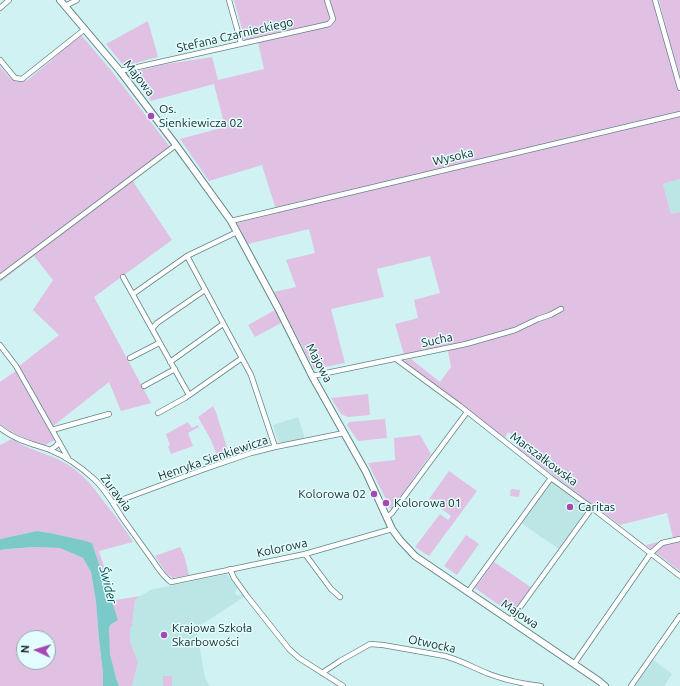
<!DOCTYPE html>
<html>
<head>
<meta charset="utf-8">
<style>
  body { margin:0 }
  #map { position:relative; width:680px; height:686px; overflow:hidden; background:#d0f2f2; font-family:Ubuntu,sans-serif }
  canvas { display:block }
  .north { position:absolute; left:16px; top:630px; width:40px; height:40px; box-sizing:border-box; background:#e3fefe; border:1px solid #93a8a8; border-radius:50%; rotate:274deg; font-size:11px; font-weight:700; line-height:16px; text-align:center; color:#1a2727 }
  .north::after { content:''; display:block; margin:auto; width:14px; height:18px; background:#a548b2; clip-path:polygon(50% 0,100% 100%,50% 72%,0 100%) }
</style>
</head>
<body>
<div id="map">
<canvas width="680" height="686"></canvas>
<div class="north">N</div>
</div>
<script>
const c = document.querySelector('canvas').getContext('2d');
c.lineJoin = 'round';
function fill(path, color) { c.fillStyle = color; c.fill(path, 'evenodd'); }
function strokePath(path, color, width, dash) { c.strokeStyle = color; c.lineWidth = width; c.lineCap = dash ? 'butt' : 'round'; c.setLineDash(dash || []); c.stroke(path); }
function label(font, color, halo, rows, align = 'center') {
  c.font = font + ' Ubuntu,sans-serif'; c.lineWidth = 3; c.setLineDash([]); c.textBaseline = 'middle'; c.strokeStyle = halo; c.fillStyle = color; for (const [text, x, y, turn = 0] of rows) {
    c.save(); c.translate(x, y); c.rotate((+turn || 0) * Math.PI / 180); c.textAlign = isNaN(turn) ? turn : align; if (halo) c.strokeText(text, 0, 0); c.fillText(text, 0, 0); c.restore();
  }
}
fill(new Path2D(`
  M 680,179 L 680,212 L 671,214 L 663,184 Z
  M 298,417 L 305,439 L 282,443 L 278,441 L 273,425 Z
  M 551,481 L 587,509 L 559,549 L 521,523 Z
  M 227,574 L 237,588 L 235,593 L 238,596 L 242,594 L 244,597 L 196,628 L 205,678 L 210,686 L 132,686 L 138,662 L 130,642 L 130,627 L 132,626 L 135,600 L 150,590 Z
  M 652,659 L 672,674 L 664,686 L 633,686 Z`), '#bbe6e5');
fill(new Path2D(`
  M 234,0 L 654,0 L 680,94 L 680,179 L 663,184 L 671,214 L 680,212 L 680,571 L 646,545 L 673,538 L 667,513 L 620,525 L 517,448 L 521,441 L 508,432 L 505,438 L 403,361 L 411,359 L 440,382 L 451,367 L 447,345 L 404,355 L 395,324 L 418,318 L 414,300 L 440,293 L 430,256 L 377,269 L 384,297 L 331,309 L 345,363 L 314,369 L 274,292 L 296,287 L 286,260 L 315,253 L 309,229 L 248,244 L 237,223 L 277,213 L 262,165 L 209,181 L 180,139 L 225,127 L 214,84 L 151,101 L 130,73 L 161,65 L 212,57 L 218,80 L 264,69 L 257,38 L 245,40 Z
  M 659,0 L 680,0 L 680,77 L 668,37 Z
  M 148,21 L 158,57 L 124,66 L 106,44 Z
  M 81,35 L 110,69 L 170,147 L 130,177 L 172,240 L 94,297 L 151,403 L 121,411 L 109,382 L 52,427 L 19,366 L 59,335 L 33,310 L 53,280 L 34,256 L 0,282 L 0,67 C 10,77 12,85 28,80 Z
  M 275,310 L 281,323 L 255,337 L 248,325 Z
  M 16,371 L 55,440 L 45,445 C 28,441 14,434 0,424 L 0,382 Z
  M 368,394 L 370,415 L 348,417 L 341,414 L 331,398 Z
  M 213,406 L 216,412 L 228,451 L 227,452 L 228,458 L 219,461 L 211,440 L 198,417 Z
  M 385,419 L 387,438 L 358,441 L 347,425 L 349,422 Z
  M 188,422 L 192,428 L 198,425 L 199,427 L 188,433 L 193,446 L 171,454 L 168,446 L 170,445 L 166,434 Z
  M 420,435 L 431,454 L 391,510 L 368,463 L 395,460 L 394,438 Z
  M 12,439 C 28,450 48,453 65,463 C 85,474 95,490 108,507 C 117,518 125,529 133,542 L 99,551 L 115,600 L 141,596 L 135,600 L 132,626 L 130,628 L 130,642 L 138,662 L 132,686 L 119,686 C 113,670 106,643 110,625 L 103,577 L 92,543 L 50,533 L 37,531 L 0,539 L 0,445 Z
  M 449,471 L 477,491 L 429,556 L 415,547 L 440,514 L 448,520 L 451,516 L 429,499 Z
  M 511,489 L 520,490 L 519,497 L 510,496 Z
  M 466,535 L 479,544 L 457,575 L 444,566 Z
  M 34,547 L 60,548 L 83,558 L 91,572 L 96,602 L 99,640 L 103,673 L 103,686 L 0,686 L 0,550 L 8,549 ZM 24,638 L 48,638 L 48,662 L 24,662 Z
  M 180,547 L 184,555 L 189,575 L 173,578 L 167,574 L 155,556 Z
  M 494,562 L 532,588 L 515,612 L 510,613 L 475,588 Z
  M 163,676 L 172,676 L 172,686 L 163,686 Z`), '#e0c1e4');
fill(new Path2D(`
  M 37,531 L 50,533 L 86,541 L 92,543 L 118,620 L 110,625 L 109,630 L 110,654 L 116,678 L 119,686 L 103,686 L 103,673 L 99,640 L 96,602 L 91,572 L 83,558 L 60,548 L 34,547 L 8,549 L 0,550 L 0,539 Z`), '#7cc9c9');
const street = new Path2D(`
  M 229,0 L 241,43
  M 655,0 L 680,88
  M 65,6 L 77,0
  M 0,8 L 9,0
  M 0,60 L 15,78 L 22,79 L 85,29
  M 120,71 L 329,24 L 333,19 L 327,0
  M 231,221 L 680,114
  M 187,256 L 251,375 L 275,447
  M 0,277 L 176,145
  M 123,277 L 189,395
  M 133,294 L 187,256 L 237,232
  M 152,329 L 157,323 L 205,290
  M 0,345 L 16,366 L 68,458
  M 130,358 L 159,343
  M 396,359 L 460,406 L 551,478 L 592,508 L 680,576
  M 170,362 L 223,324
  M 312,376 L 466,344 L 515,330 L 538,319 L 550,315 L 561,309
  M 144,386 L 175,369
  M 158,413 L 185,398 L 242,358
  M 0,428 C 15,440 33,444 50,450 C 67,457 81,467 94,479 C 105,489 113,503 121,516 C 131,530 141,544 151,558 C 157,566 163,577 171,582 L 305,554 L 392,529
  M 52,430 L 109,414
  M 50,450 L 56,446 L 59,442
  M 113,503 L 202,470 L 251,453 L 275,447 L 344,433
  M 387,517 L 392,513 L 467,412
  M 305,554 L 331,589 L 340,597
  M 230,569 L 234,578 L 247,596 L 289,649 L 299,658 L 343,686
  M 468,592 L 551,478
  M 510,621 L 592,508
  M 574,664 L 651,553 L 662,543 L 680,539
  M 322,673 L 340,661 L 370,644 L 383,645 L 445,656 C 460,660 474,668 489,674 C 505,680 523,684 541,686
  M 631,686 L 680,616`);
const secondary = new Path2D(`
  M 60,0 L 120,71 L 176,145 L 231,221 L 278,308 L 312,376 L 366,472 L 392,529 L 400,540 L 415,556 L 599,681 L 605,686`);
strokePath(street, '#668585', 6);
strokePath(secondary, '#668585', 8);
strokePath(street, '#fff', 4.5);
strokePath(secondary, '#fff', 6);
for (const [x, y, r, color] of [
  [151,116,4,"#a548b2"],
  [374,494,4,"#a548b2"],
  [386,503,4,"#a548b2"],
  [570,507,4,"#a548b2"],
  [164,635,4,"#a548b2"]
]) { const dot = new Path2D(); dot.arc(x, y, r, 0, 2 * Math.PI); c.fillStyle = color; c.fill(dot); strokePath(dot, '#e3fefe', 1.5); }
label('12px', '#1a2727', '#e3fefe', [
  ["Stefana Czarnieckiego",235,35,-13],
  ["Majowa",139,78,52],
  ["Wysoka",453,157,-13],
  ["Sucha",437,340,-12],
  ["Majowa",319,363,62],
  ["Henryka Sienkiewicza",213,458,-19],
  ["Marszałkowska",544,459,37],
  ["Żurawia",116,493,53],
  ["Kolorowa",282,548,-12],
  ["Majowa",520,614,34],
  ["Otwocka",432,644,12]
]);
label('12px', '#1a2727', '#e3fefe', [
  ["Os.",159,109],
  ["Sienkiewicza 02",159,123],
  ["Kolorowa 02",366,494,"right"],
  ["Kolorowa 01",394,503],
  ["Caritas",578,507],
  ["Krajowa Szkoła",172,628],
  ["Skarbowości",172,642]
], 'left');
label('italic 13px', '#095151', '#e3fefe', [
  ["Świder",108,585,76]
]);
</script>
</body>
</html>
